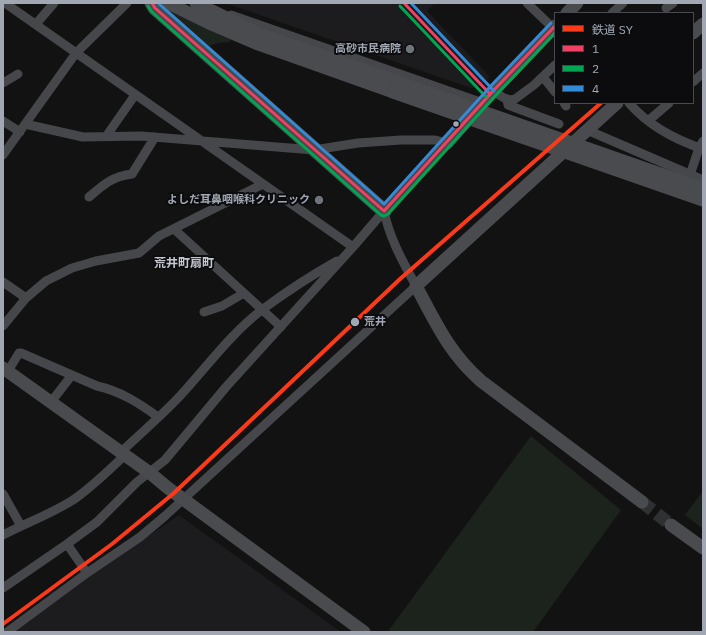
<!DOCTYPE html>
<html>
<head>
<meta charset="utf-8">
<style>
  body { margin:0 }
  #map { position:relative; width:706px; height:635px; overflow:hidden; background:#121212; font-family:"IBM Plex Sans","Noto Sans JP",sans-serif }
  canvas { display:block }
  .frame { position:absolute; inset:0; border:4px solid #a1a8b4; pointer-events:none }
  .legend { position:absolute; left:554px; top:12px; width:140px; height:92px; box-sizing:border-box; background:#0c0c0e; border:1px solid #484a50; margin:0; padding:5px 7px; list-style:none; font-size:12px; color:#a1a8b4 }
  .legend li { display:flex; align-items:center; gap:8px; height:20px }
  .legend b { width:20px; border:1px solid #484a50 }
</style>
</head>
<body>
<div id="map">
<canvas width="706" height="635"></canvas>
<div class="frame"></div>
<ul class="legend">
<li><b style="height:5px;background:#fb3a1a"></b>鉄道 SY</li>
<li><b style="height:5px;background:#f24062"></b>1</li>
<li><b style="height:5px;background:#00a651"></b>2</li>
<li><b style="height:5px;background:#338bd7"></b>4</li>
</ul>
</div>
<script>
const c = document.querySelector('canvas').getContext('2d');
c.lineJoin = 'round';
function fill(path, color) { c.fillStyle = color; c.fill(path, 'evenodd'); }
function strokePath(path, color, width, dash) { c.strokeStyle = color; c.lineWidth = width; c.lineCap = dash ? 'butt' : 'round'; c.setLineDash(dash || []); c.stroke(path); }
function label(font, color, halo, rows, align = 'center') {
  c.font = font + ' "IBM Plex Sans","Noto Sans JP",sans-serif'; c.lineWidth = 4; c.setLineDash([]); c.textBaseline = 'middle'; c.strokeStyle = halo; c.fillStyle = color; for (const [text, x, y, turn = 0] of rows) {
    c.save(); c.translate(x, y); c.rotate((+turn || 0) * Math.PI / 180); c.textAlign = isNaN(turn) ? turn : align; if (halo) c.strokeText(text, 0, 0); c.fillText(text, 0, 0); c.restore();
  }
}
fill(new Path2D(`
  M 225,3 L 435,3 L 427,11 L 490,77 L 478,87 L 471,88 Z
  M 179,515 L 341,632 L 13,632 L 84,580 Z`), '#1c1c1e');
fill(new Path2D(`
  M 171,12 L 230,39 L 230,42 L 218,43 L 209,46 Z
  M 531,436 L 621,510 L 533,632 L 392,632 L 389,630 Z
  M 703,491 L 703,529 L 685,515 Z`), '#1c221c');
strokePath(new Path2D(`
  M 642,502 L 671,525`), '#2f3032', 13, [13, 6]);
strokePath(new Path2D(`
  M 5,3 L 353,247
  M 527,3 L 553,28
  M 666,8 L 673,3
  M 612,13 L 623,3
  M 231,15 L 483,103
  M 36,24 L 54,3
  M 543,77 L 555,92
  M 693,82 L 703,73
  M 3,83 L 18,74
  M 493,91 C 500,95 507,102 515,99 L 534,85 L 555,65
  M 507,99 L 508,105 L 559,124
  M 564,103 L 566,106
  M 629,103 C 648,125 676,140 703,149
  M 3,121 L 20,132
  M 648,121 L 669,103
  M 587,130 L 703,180
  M 107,135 L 135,95
  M 3,155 L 76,53 L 127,3
  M 690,175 L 699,148 L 703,141
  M 89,197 C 103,185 113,176 132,174 L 155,137
  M 174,229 L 281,327
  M 3,282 L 26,298
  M 204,312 L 222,306 L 244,293
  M 3,326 L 26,298 L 46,281 L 72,268 L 96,261 L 139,253 L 159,236 L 263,184
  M 8,371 L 19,353 L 21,353 L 97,386 C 120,391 139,403 158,417
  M 51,402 L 72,375
  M 121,452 C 140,434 160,417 179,397 C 206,368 230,334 263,309 C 286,292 312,275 337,261
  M 3,494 L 21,526
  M 3,535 C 26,523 51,514 73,500 C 92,487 108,471 125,455
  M 67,544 L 87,573
  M 3,588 L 67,544 L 97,522 L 137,482 L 165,460 L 226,387 L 353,247 L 384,211 L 447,143 L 435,140 L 401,140 L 358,143 L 314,150 L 141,136 L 83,137 L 25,124
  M 7,632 L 87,573 L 140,537 L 165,516 L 416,286 C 403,262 389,237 384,211`), '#46474b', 9);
strokePath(new Path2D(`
  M 168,3 L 209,23 L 258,44 L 393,92
  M 196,3 L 259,34 L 397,82
  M 567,13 L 577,3
  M 693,33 L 703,24
  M 617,103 L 416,286 C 436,323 449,353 481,381 L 642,502
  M 447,143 L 493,91 L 555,26
  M 3,368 L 150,473 L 168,488 L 364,632
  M 671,525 L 703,548`), '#4a4b4f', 13);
strokePath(new Path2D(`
  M 152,3 L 155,8 L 384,211`), '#484a4d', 15);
strokePath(new Path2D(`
  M 397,82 L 703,189
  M 393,92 L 703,200`), '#4a4b4f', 13);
strokePath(new Path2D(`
  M 152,3 L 155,8 L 384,211 L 493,91 L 555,26
  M 404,3 L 490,94`), '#f24062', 3);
strokePath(new Path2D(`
  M 148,6 L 152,12 L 381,215 L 384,216 L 388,214 L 497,94 L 555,33
  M 400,6 L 486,97`), '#00a651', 3);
strokePath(new Path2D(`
  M 158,3 L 384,204 L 489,88 L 551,23
  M 411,3 L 494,91`), '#338bd7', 3);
strokePath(new Path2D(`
  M 3,624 L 112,544 L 174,493 L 400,279 L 601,103`), '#fb3a1a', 4);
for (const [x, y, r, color] of [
  [410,49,5,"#6f747b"],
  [456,124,3.5,"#a1a8b4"],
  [319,200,5,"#6f747b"],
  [355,322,5,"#a1a8b4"]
]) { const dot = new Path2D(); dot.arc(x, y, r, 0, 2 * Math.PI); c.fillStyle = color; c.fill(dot); strokePath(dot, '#0c0c0e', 1.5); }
label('bold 11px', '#a1a8b4', '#0c0c0e', [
  ["高砂市民病院",401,49],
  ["よしだ耳鼻咽喉科クリニック",310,200]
], 'right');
label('bold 11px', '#a1a8b4', '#0c0c0e', [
  ["荒井",364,322]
], 'left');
label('bold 12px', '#c3c7d0', '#0c0c0e', [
  ["荒井町扇町",184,264]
]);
</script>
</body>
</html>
